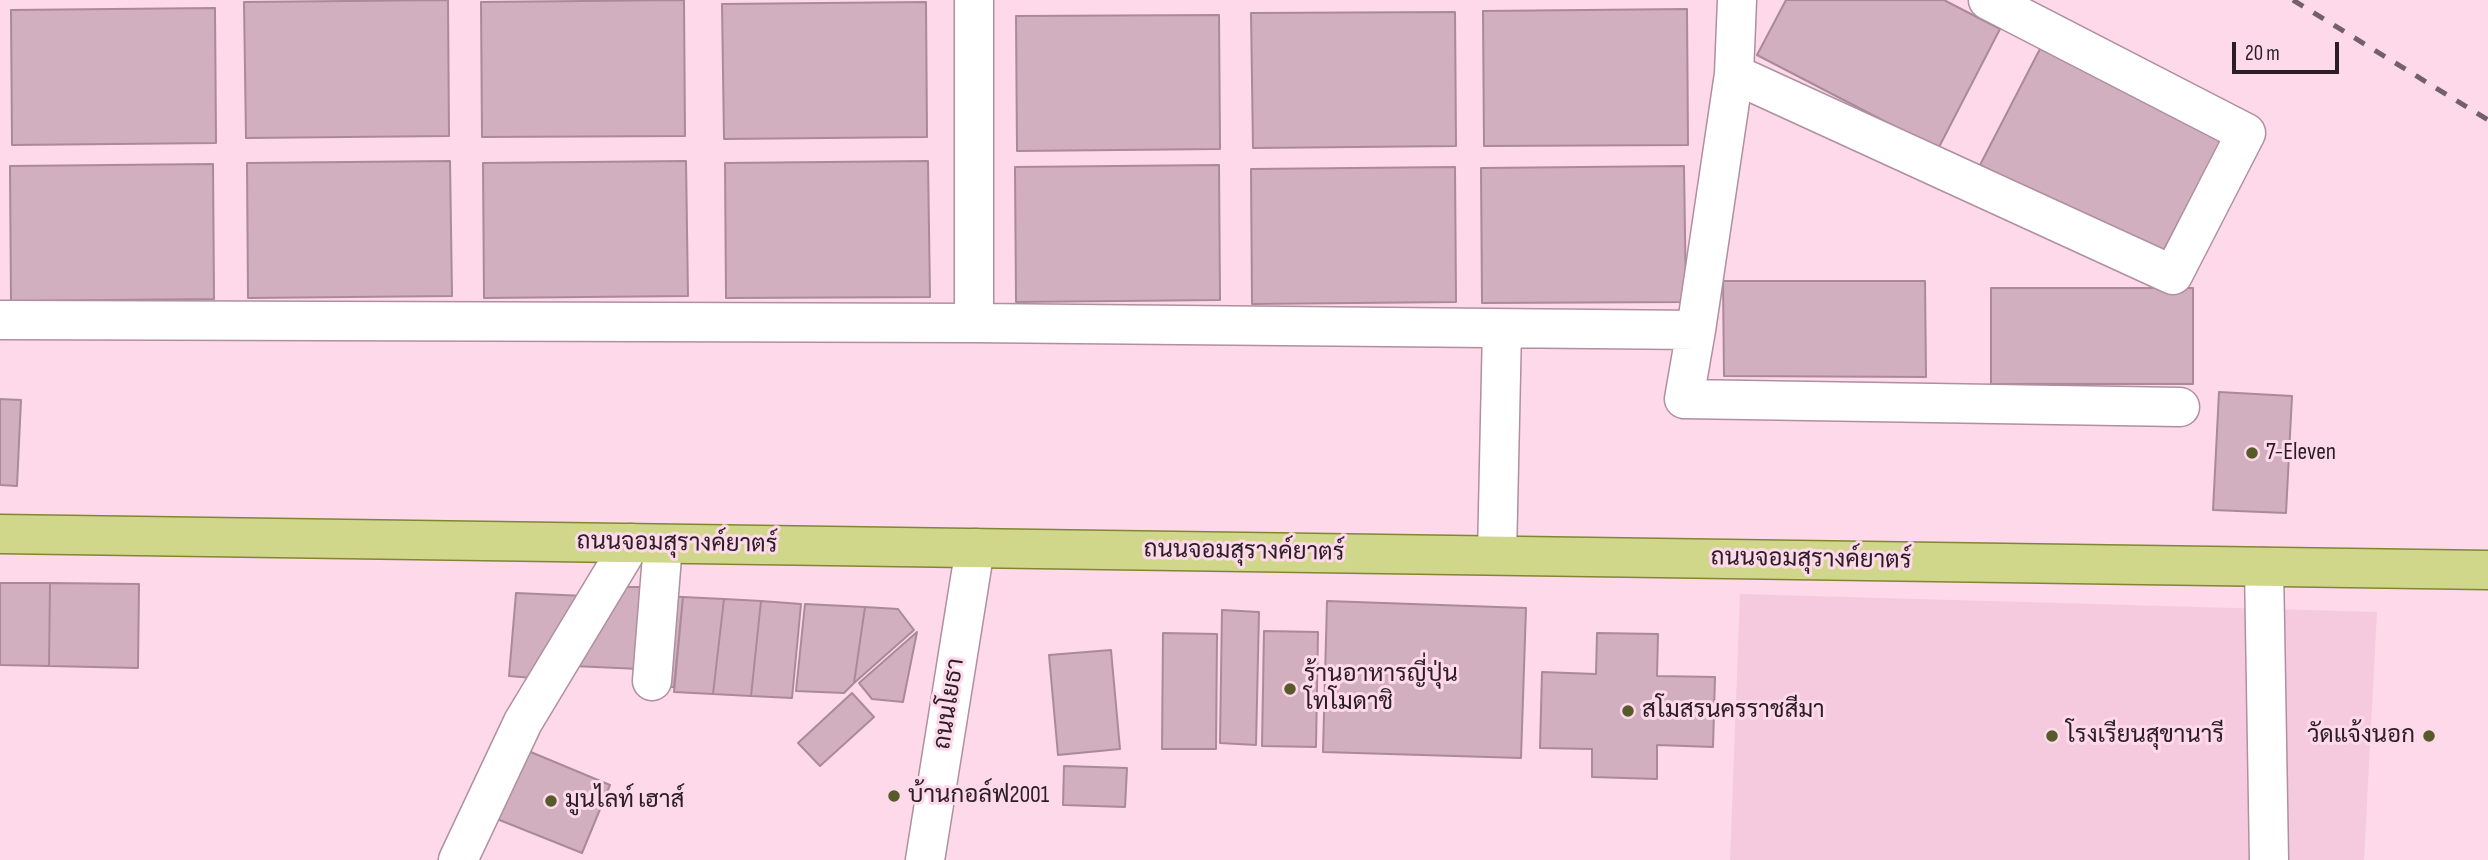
<!DOCTYPE html>
<html>
<head>
<meta charset="utf-8">
<style>
  body { margin:0 }
  #map { position:relative; width:2488px; height:860px; overflow:hidden; background:#fdd9ea; font-family:"Sofia Sans Condensed",sans-serif }
  canvas { display:block }
  .scale { position:absolute; left:2232px; top:42px; width:107px; height:32px; box-sizing:border-box; border:4px solid #2a1e24; border-top:0; padding-left:9px; font-size:21px; line-height:24px; white-space:nowrap; color:#2a1e24; -webkit-text-stroke:5px #fdd9ea; paint-order:stroke }
</style>
</head>
<body>
<div id="map">
<canvas width="2488" height="860"></canvas>
<div class="scale">20 m</div>
</div>
<script>
const c = document.querySelector('canvas').getContext('2d');
c.lineJoin = 'round';
function fill(path, color) { c.fillStyle = color; c.fill(path, 'evenodd'); }
function strokePath(path, color, width, dash) { c.strokeStyle = color; c.lineWidth = width; c.lineCap = dash ? 'butt' : 'round'; c.setLineDash(dash || []); c.stroke(path); }
function label(font, color, halo, rows, align = 'center') {
  c.font = font + ' "Sofia Sans Condensed",Sarabun,sans-serif'; c.lineWidth = 6; c.setLineDash([]); c.textBaseline = 'middle'; c.strokeStyle = halo; c.fillStyle = color; for (const [text, x, y, turn = 0] of rows) {
    c.save(); c.translate(x, y); c.rotate((+turn || 0) * Math.PI / 180); c.textAlign = isNaN(turn) ? turn : align; if (halo) c.strokeText(text, 0, 0); c.fillText(text, 0, 0); c.restore();
  }
}
fill(new Path2D(`
  M 1740,594 L 2377,612 L 2364,860 L 1730,860 Z`), '#f5cadf');
const building = new Path2D(`
  M 448,0 L 449,136 L 246,138 L 244,2 Z
  M 684,0 L 685,136 L 482,137 L 481,2 Z
  M 1786,0 L 1944,0 L 2000,29 L 1938,149 L 1757,55 Z
  M 926,2 L 927,137 L 724,139 L 722,4 Z
  M 215,8 L 216,143 L 12,145 L 11,10 Z
  M 1687,9 L 1688,145 L 1484,146 L 1483,11 Z
  M 1455,12 L 1456,146 L 1253,148 L 1251,13 Z
  M 1219,15 L 1220,149 L 1017,151 L 1016,16 Z
  M 2042,45 L 2223,138 L 2160,257 L 1980,165 Z
  M 450,161 L 452,296 L 248,298 L 247,163 Z
  M 686,161 L 688,296 L 484,298 L 483,163 Z
  M 928,161 L 930,297 L 726,298 L 725,163 Z
  M 213,164 L 214,299 L 11,301 L 10,166 Z
  M 1219,165 L 1220,300 L 1016,302 L 1015,167 Z
  M 1684,166 L 1686,302 L 1482,303 L 1481,168 Z
  M 1455,167 L 1456,302 L 1252,304 L 1251,169 Z
  M 1723,281 L 1925,281 L 1926,377 L 1724,376 Z
  M 1991,288 L 2193,288 L 2193,384 L 1991,384 Z
  M 2219,392 L 2292,396 L 2286,513 L 2213,510 Z
  M 0,399 L 21,400 L 17,486 L 0,485 Z
  M 0,583 L 50,583 L 49,666 L 0,665 Z
  M 50,583 L 139,584 L 138,668 L 49,666 Z
  M 619,587 L 648,587 L 640,669 L 573,666 Z
  M 516,593 L 585,596 L 532,678 L 509,676 Z
  M 662,596 L 683,597 L 674,687 L 654,687 Z
  M 683,597 L 724,599 L 713,694 L 674,692 Z
  M 724,599 L 761,601 L 751,696 L 713,694 Z
  M 761,601 L 801,604 L 792,698 L 751,696 Z
  M 1327,601 L 1526,608 L 1521,758 L 1323,752 Z
  M 805,604 L 865,607 L 854,683 L 844,693 L 796,691 Z
  M 865,607 L 898,609 L 914,630 L 854,683 Z
  M 1222,610 L 1259,612 L 1256,745 L 1220,743 Z
  M 1264,631 L 1318,632 L 1316,747 L 1262,746 Z
  M 917,632 L 903,702 L 872,699 L 859,683 Z
  M 1163,633 L 1217,634 L 1216,749 L 1162,749 Z
  M 1597,633 L 1658,634 L 1657,676 L 1715,677 L 1713,747 L 1657,745 L 1657,779 L 1592,777 L 1592,749 L 1540,748 L 1542,672 L 1596,674 Z
  M 1111,650 L 1120,749 L 1058,755 L 1049,655 Z
  M 852,693 L 874,717 L 820,766 L 798,743 Z
  M 521,748 L 610,785 L 582,853 L 492,817 Z
  M 1064,766 L 1127,768 L 1125,807 L 1063,805 Z`);
fill(building, '#d1afbf');
strokePath(building, '#aa8a9a', 2);
const minor = new Path2D(`
  M 1734,74 L 2173,275 L 2246,133 L 1988,0
  M 0,320 L 974,323 L 1696,330 L 1684,399 L 2180,407
  M 974,323 L 974,0
  M 1696,330 L 1734,74 L 1737,0
  M 1497,555 L 1502,329
  M 2264,567 L 2269,860
  M 652,681 L 663,544
  M 458,860 L 523,722 L 631,543
  M 925,860 L 975,548`);
const major = new Path2D(`
  M 0,534 L 2488,570`);
strokePath(minor, '#b08f9f', 41);
strokePath(major, '#828534', 41);
strokePath(minor, '#fff', 38);
strokePath(major, '#d0d78b', 38);
strokePath(new Path2D(`
  M 2293,0 L 2488,120`), '#74606a', 5, [12, 12]);
for (const [x, y, r, color] of [
  [2252,453,7,"#565b29"],
  [1290,689,7,"#565b29"],
  [1628,711,7,"#565b29"],
  [2052,736,7,"#565b29"],
  [2429,736,7,"#565b29"],
  [894,796,7,"#565b29"],
  [551,801,7,"#565b29"]
]) { const dot = new Path2D(); dot.arc(x, y, r, 0, 2 * Math.PI); c.fillStyle = color; c.fill(dot); strokePath(dot, '#fdd9ea', 2.5); }
label('24px', '#2a1e24', '#fdd9ea', [
  ["7-Eleven",2266,453],
  ["ร้านอาหารญี่ปุ่น",1304,675],
  ["โทโมดาชิ",1304,703],
  ["สโมสรนครราชสีมา",1642,711],
  ["โรงเรียนสุขานารี",2066,736],
  ["วัดแจ้งนอก",2415,736,"right"],
  ["บ้านกอล์ฟ2001",908,796],
  ["มูนไลท์ เฮาส์",565,801]
], 'left');
label('24px', '#2a1e24', '#fdd9ea', [
  ["ถนนจอมสุรางค์ยาตร์",677,544,1],
  ["ถนนจอมสุรางค์ยาตร์",1244,552,1],
  ["ถนนจอมสุรางค์ยาตร์",1811,560,1],
  ["ถนนโยธา",950,704,-81]
]);
</script>
</body>
</html>
